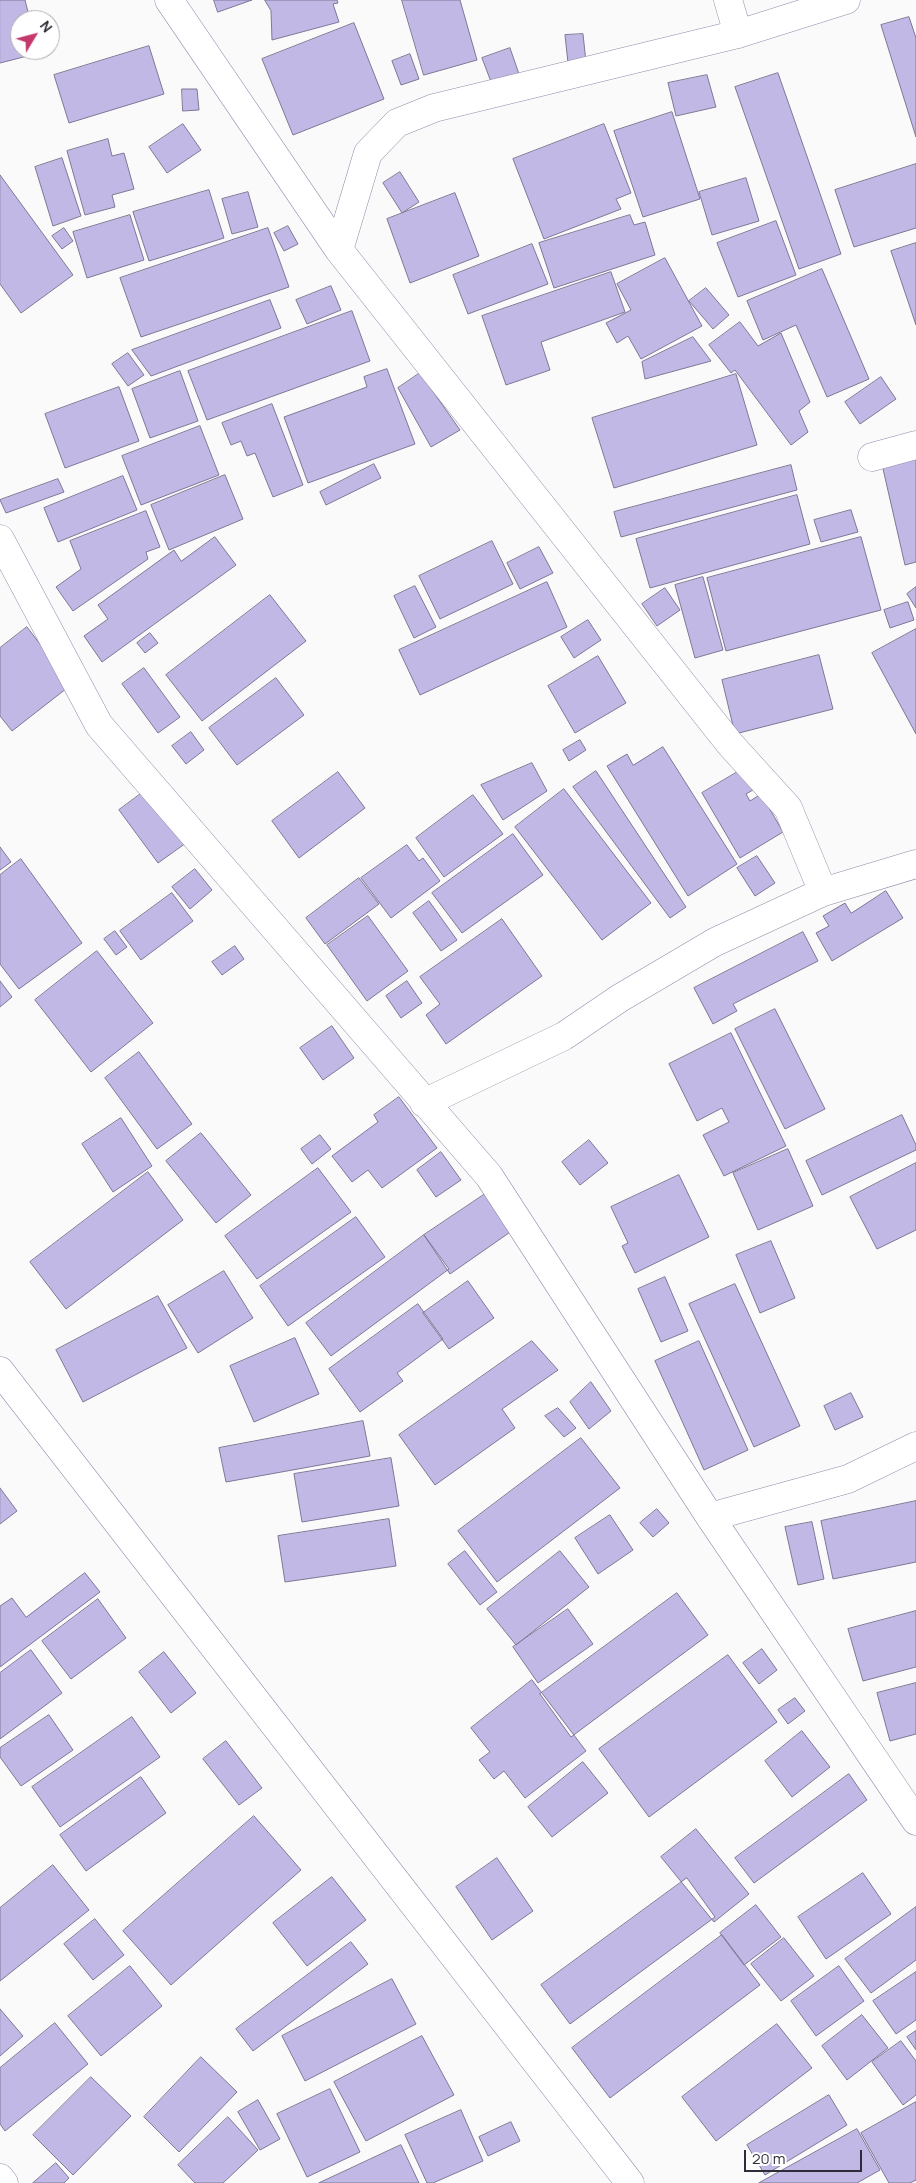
<!DOCTYPE html>
<html>
<head>
<meta charset="utf-8">
<style>
  body { margin:0 }
  #map { position:relative; width:916px; height:2183px; overflow:hidden; background:#fafafa; font-family:Manrope,sans-serif }
  canvas { display:block }
  .north { position:absolute; left:10px; top:10px; width:50px; height:50px; box-sizing:border-box; background:#fff; border:1px solid #acabb0; border-radius:50%; rotate:53deg; font-size:14px; font-weight:700; line-height:20px; text-align:center; color:#2f2c39 }
  .north::after { content:''; display:block; margin:auto; width:18px; height:22px; background:#c4386c; clip-path:polygon(50% 0,100% 100%,50% 72%,0 100%) }
  .scale { position:absolute; left:744px; top:2150px; width:118px; height:22px; box-sizing:border-box; border:2px solid #2f2c39; border-top:0; padding-left:6px; font-size:15px; line-height:18px; white-space:nowrap; color:#2f2c39; -webkit-text-stroke:4px #fff; paint-order:stroke }
</style>
</head>
<body>
<div id="map">
<canvas width="916" height="2183"></canvas>
<div class="north">N</div>
<div class="scale">20 m</div>
</div>
<script>
const c = document.querySelector('canvas').getContext('2d');
c.lineJoin = 'round';
function fill(path, color) { c.fillStyle = color; c.fill(path, 'evenodd'); }
function strokePath(path, color, width, dash) { c.strokeStyle = color; c.lineWidth = width; c.lineCap = dash ? 'butt' : 'round'; c.setLineDash(dash || []); c.stroke(path); }
const building = new Path2D(`
  M 0,0 L 25,0 L 30,20 L 20,20 L 20,50 L 38,50 L 39,53 L 0,63 Z
  M 214,0 L 252,0 L 218,12 Z
  M 265,0 L 337,0 L 338,3 L 333,4 L 339,22 L 272,40 L 271,11 Z
  M 402,0 L 460,0 L 477,60 L 424,75 Z
  M 909,17 L 916,38 L 916,137 L 881,25 Z
  M 354,23 L 384,99 L 293,135 L 262,59 Z
  M 583,34 L 586,62 L 568,63 L 565,35 Z
  M 149,46 L 164,94 L 69,123 L 54,75 Z
  M 510,48 L 520,77 L 493,87 L 482,58 Z
  M 410,54 L 419,79 L 401,85 L 392,61 Z
  M 778,73 L 841,254 L 799,269 L 735,87 Z
  M 707,75 L 716,107 L 676,116 L 668,83 Z
  M 182,89 L 197,89 L 199,110 L 183,111 Z
  M 672,112 L 700,199 L 643,217 L 614,131 Z
  M 183,124 L 201,150 L 167,173 L 149,147 Z
  M 604,124 L 631,193 L 616,199 L 621,209 L 544,239 L 513,159 Z
  M 108,139 L 112,156 L 124,153 L 134,189 L 112,195 L 115,207 L 85,215 L 67,151 Z
  M 62,158 L 81,216 L 53,226 L 35,167 Z
  M 916,164 L 916,228 L 854,247 L 835,190 Z
  M 400,172 L 419,202 L 402,213 L 383,183 Z
  M 0,175 L 73,275 L 21,313 L 0,284 Z
  M 746,178 L 759,221 L 712,235 L 699,192 Z
  M 209,190 L 224,238 L 149,261 L 133,212 Z
  M 248,192 L 258,227 L 232,234 L 222,199 Z
  M 455,193 L 479,256 L 410,283 L 387,219 Z
  M 130,215 L 144,260 L 87,278 L 73,232 Z
  M 630,215 L 634,225 L 645,222 L 655,255 L 554,288 L 539,243 Z
  M 776,221 L 796,275 L 738,297 L 717,243 Z
  M 288,226 L 298,244 L 284,251 L 274,233 Z
  M 64,228 L 73,241 L 62,249 L 52,236 Z
  M 268,228 L 289,287 L 141,337 L 120,278 Z
  M 916,243 L 916,325 L 891,251 Z
  M 532,244 L 548,284 L 468,314 L 453,275 Z
  M 665,258 L 702,326 L 641,359 L 628,336 L 617,343 L 606,323 L 631,310 L 617,284 Z
  M 822,269 L 869,379 L 827,397 L 796,325 L 763,340 L 747,301 Z
  M 611,272 L 625,312 L 541,342 L 550,370 L 506,385 L 482,316 Z
  M 331,286 L 341,310 L 307,324 L 296,300 Z
  M 706,288 L 729,315 L 713,329 L 689,301 Z
  M 270,300 L 281,328 L 151,376 L 132,350 Z
  M 352,311 L 370,361 L 207,420 L 188,371 Z
  M 740,322 L 758,346 L 781,333 L 810,402 L 799,411 L 808,432 L 791,445 L 735,370 L 731,373 L 709,345 Z
  M 693,337 L 711,361 L 645,379 L 642,362 Z
  M 128,353 L 144,375 L 128,386 L 112,364 Z
  M 387,369 L 415,444 L 308,483 L 284,417 L 367,387 L 364,377 Z
  M 180,371 L 198,421 L 150,438 L 132,389 Z
  M 420,373 L 460,430 L 431,447 L 398,388 Z
  M 736,374 L 757,445 L 614,488 L 592,418 Z
  M 881,377 L 896,399 L 860,424 L 845,402 Z
  M 119,387 L 139,441 L 65,468 L 45,414 Z
  M 272,404 L 303,485 L 273,497 L 255,453 L 247,456 L 241,441 L 231,445 L 222,423 Z
  M 200,426 L 219,475 L 141,505 L 122,456 Z
  M 916,451 L 916,562 L 905,565 L 881,460 Z
  M 374,464 L 381,478 L 326,505 L 320,492 Z
  M 791,465 L 797,490 L 621,537 L 614,512 Z
  M 225,475 L 243,519 L 169,550 L 151,505 Z
  M 123,476 L 137,510 L 58,542 L 44,508 Z
  M 58,479 L 64,492 L 6,513 L 0,500 Z
  M 797,495 L 810,544 L 650,588 L 636,539 Z
  M 851,510 L 858,532 L 821,542 L 814,520 Z
  M 146,511 L 160,547 L 146,552 L 148,559 L 73,611 L 56,587 L 81,569 L 70,541 Z
  M 215,537 L 236,565 L 102,662 L 84,636 L 108,619 L 98,605 L 174,550 L 181,561 Z
  M 861,537 L 881,610 L 726,651 L 707,578 Z
  M 492,541 L 513,584 L 440,619 L 419,576 Z
  M 539,547 L 553,573 L 520,589 L 507,563 Z
  M 703,577 L 723,650 L 695,658 L 675,585 Z
  M 547,582 L 567,627 L 420,695 L 399,650 Z
  M 415,586 L 436,627 L 414,638 L 394,596 Z
  M 916,587 L 916,608 L 907,594 Z
  M 665,588 L 680,610 L 657,626 L 642,604 Z
  M 270,595 L 306,641 L 202,721 L 166,675 Z
  M 908,602 L 914,620 L 890,628 L 884,610 Z
  M 588,620 L 601,640 L 574,658 L 561,637 Z
  M 27,627 L 71,685 L 12,731 L 0,716 L 0,648 Z
  M 916,629 L 916,734 L 872,653 Z
  M 150,633 L 158,643 L 145,653 L 137,643 Z
  M 819,655 L 833,709 L 735,734 L 722,680 Z
  M 598,656 L 626,703 L 575,733 L 548,686 Z
  M 144,668 L 180,717 L 158,733 L 122,684 Z
  M 276,678 L 304,715 L 237,765 L 209,728 Z
  M 191,732 L 204,750 L 186,764 L 172,746 Z
  M 580,740 L 586,750 L 569,761 L 563,750 Z
  M 663,747 L 737,864 L 688,896 L 607,766 L 627,754 L 633,765 Z
  M 532,763 L 547,791 L 503,820 L 481,785 Z
  M 746,767 L 758,787 L 746,794 L 750,801 L 761,794 L 783,832 L 740,858 L 702,793 Z
  M 596,771 L 686,907 L 670,918 L 573,787 Z
  M 338,772 L 365,808 L 299,858 L 272,821 Z
  M 564,789 L 651,903 L 602,940 L 515,827 Z
  M 146,790 L 186,843 L 158,863 L 119,810 Z
  M 473,795 L 503,834 L 444,877 L 416,838 Z
  M 513,834 L 543,875 L 462,933 L 432,893 Z
  M 407,845 L 419,861 L 423,858 L 440,881 L 391,918 L 361,878 Z
  M 0,847 L 11,862 L 0,870 Z
  M 757,856 L 775,883 L 755,896 L 737,868 Z
  M 21,859 L 82,943 L 19,989 L 0,964 L 0,875 Z
  M 195,869 L 212,890 L 190,909 L 172,887 Z
  M 359,878 L 379,904 L 325,944 L 306,918 Z
  M 886,891 L 903,918 L 832,961 L 816,933 L 829,926 L 823,916 L 845,903 L 851,913 Z
  M 172,893 L 193,921 L 141,960 L 120,931 Z
  M 429,901 L 457,940 L 441,951 L 413,913 Z
  M 368,916 L 408,971 L 367,1001 L 327,945 Z
  M 502,919 L 542,976 L 446,1044 L 426,1015 L 440,1004 L 420,977 Z
  M 115,931 L 127,947 L 116,955 L 104,939 Z
  M 803,932 L 818,961 L 733,1004 L 737,1011 L 713,1024 L 694,988 Z
  M 235,946 L 244,959 L 222,975 L 212,962 Z
  M 97,951 L 153,1023 L 91,1072 L 35,1000 Z
  M 0,981 L 12,997 L 0,1007 Z
  M 407,981 L 422,1003 L 401,1018 L 386,996 Z
  M 775,1009 L 825,1109 L 785,1129 L 735,1029 Z
  M 332,1026 L 354,1058 L 323,1080 L 300,1048 Z
  M 731,1033 L 786,1146 L 724,1176 L 703,1135 L 729,1122 L 722,1108 L 697,1121 L 669,1064 Z
  M 139,1052 L 192,1124 L 157,1149 L 105,1078 Z
  M 399,1097 L 437,1148 L 382,1188 L 368,1170 L 352,1182 L 332,1156 L 378,1122 L 374,1115 Z
  M 902,1115 L 916,1145 L 916,1150 L 822,1195 L 806,1161 Z
  M 121,1118 L 152,1166 L 113,1192 L 82,1144 Z
  M 201,1133 L 251,1195 L 216,1223 L 166,1161 Z
  M 320,1135 L 331,1149 L 312,1164 L 301,1149 Z
  M 589,1140 L 608,1163 L 580,1185 L 562,1162 Z
  M 788,1149 L 813,1206 L 758,1230 L 733,1173 Z
  M 441,1152 L 461,1180 L 436,1197 L 417,1170 Z
  M 916,1163 L 916,1230 L 877,1249 L 850,1197 Z
  M 318,1168 L 351,1212 L 257,1279 L 225,1236 Z
  M 148,1172 L 183,1220 L 66,1309 L 30,1262 Z
  M 679,1175 L 709,1237 L 635,1273 L 622,1246 L 628,1243 L 611,1207 Z
  M 491,1190 L 516,1228 L 450,1274 L 424,1235 Z
  M 356,1217 L 385,1257 L 288,1326 L 260,1286 Z
  M 424,1235 L 449,1269 L 331,1356 L 306,1323 Z
  M 771,1241 L 795,1298 L 760,1313 L 736,1255 Z
  M 224,1271 L 253,1318 L 198,1353 L 168,1305 Z
  M 665,1277 L 688,1331 L 661,1342 L 638,1289 Z
  M 468,1281 L 494,1318 L 449,1349 L 423,1313 Z
  M 735,1284 L 800,1426 L 754,1447 L 689,1304 Z
  M 158,1296 L 187,1348 L 83,1402 L 56,1350 Z
  M 418,1304 L 443,1339 L 397,1373 L 403,1381 L 360,1412 L 329,1369 Z
  M 295,1338 L 319,1394 L 254,1422 L 230,1366 Z
  M 532,1341 L 558,1370 L 502,1409 L 515,1428 L 435,1485 L 399,1435 Z
  M 699,1341 L 748,1450 L 704,1470 L 655,1361 Z
  M 591,1382 L 611,1411 L 589,1429 L 570,1402 Z
  M 851,1393 L 863,1417 L 835,1430 L 824,1406 Z
  M 558,1408 L 576,1428 L 564,1437 L 545,1416 Z
  M 363,1421 L 370,1456 L 226,1482 L 219,1448 Z
  M 581,1438 L 620,1488 L 497,1582 L 458,1531 Z
  M 391,1458 L 399,1506 L 302,1522 L 294,1474 Z
  M 0,1488 L 17,1511 L 0,1524 Z
  M 916,1501 L 916,1562 L 833,1579 L 821,1521 Z
  M 657,1509 L 669,1523 L 653,1537 L 640,1523 Z
  M 610,1515 L 633,1550 L 598,1574 L 575,1538 Z
  M 389,1519 L 396,1566 L 285,1582 L 278,1536 Z
  M 812,1522 L 824,1579 L 798,1585 L 785,1527 Z
  M 465,1551 L 497,1592 L 480,1605 L 448,1564 Z
  M 560,1551 L 589,1587 L 516,1645 L 487,1609 Z
  M 85,1573 L 100,1592 L 0,1667 L 0,1606 L 12,1598 L 26,1617 Z
  M 677,1593 L 708,1635 L 571,1737 L 540,1694 Z
  M 98,1599 L 126,1638 L 71,1679 L 42,1641 Z
  M 568,1609 L 593,1644 L 538,1683 L 513,1647 Z
  M 916,1611 L 916,1667 L 863,1681 L 848,1629 Z
  M 762,1649 L 777,1670 L 759,1684 L 743,1663 Z
  M 31,1650 L 62,1693 L 0,1739 L 0,1673 Z
  M 164,1652 L 196,1693 L 171,1713 L 139,1672 Z
  M 728,1655 L 777,1722 L 649,1817 L 599,1749 Z
  M 532,1680 L 586,1751 L 525,1798 L 504,1771 L 494,1779 L 479,1760 L 490,1752 L 471,1728 Z
  M 916,1683 L 916,1734 L 890,1741 L 877,1693 Z
  M 795,1698 L 805,1711 L 788,1724 L 778,1710 Z
  M 49,1715 L 73,1750 L 21,1786 L 0,1757 L 0,1748 Z
  M 132,1717 L 160,1757 L 60,1827 L 32,1787 Z
  M 802,1731 L 830,1767 L 792,1797 L 765,1761 Z
  M 226,1741 L 262,1788 L 239,1805 L 203,1759 Z
  M 583,1762 L 608,1793 L 552,1837 L 528,1807 Z
  M 849,1774 L 867,1800 L 754,1883 L 735,1858 Z
  M 141,1777 L 166,1813 L 86,1871 L 60,1835 Z
  M 254,1816 L 301,1870 L 171,1985 L 123,1931 Z
  M 696,1829 L 749,1894 L 714,1922 L 661,1857 Z
  M 497,1858 L 533,1911 L 492,1940 L 456,1887 Z
  M 53,1865 L 89,1910 L 0,1981 L 0,1908 Z
  M 863,1873 L 891,1914 L 826,1959 L 798,1917 Z
  M 332,1877 L 366,1920 L 307,1966 L 273,1923 Z
  M 687,1878 L 715,1917 L 570,2024 L 541,1985 Z
  M 756,1905 L 781,1937 L 744,1965 L 720,1933 Z
  M 916,1907 L 916,1960 L 871,1993 L 845,1959 Z
  M 95,1919 L 124,1955 L 93,1980 L 64,1944 Z
  M 722,1935 L 760,1985 L 610,2098 L 572,2048 Z
  M 784,1938 L 814,1976 L 781,2001 L 751,1964 Z
  M 351,1942 L 368,1964 L 253,2051 L 236,2029 Z
  M 130,1966 L 162,2006 L 101,2056 L 68,2016 Z
  M 839,1966 L 864,2001 L 816,2036 L 791,2001 Z
  M 916,1972 L 916,2020 L 896,2034 L 873,2001 Z
  M 392,1979 L 416,2024 L 305,2081 L 282,2036 Z
  M 0,2009 L 23,2036 L 0,2056 Z
  M 862,2015 L 888,2048 L 847,2080 L 822,2046 Z
  M 55,2023 L 88,2064 L 5,2131 L 0,2124 L 0,2068 Z
  M 777,2024 L 812,2068 L 716,2141 L 682,2097 Z
  M 916,2031 L 916,2050 L 907,2037 Z
  M 422,2036 L 454,2095 L 366,2141 L 334,2082 Z
  M 901,2041 L 916,2061 L 916,2095 L 903,2105 L 872,2062 Z
  M 201,2057 L 237,2092 L 179,2152 L 144,2117 Z
  M 91,2077 L 131,2116 L 73,2175 L 33,2135 Z
  M 330,2089 L 360,2152 L 307,2177 L 277,2114 Z
  M 829,2095 L 847,2125 L 765,2175 L 747,2145 Z
  M 258,2100 L 280,2139 L 260,2150 L 238,2112 Z
  M 916,2102 L 916,2180 L 910,2183 L 889,2183 L 861,2133 Z
  M 461,2110 L 483,2161 L 433,2183 L 427,2183 L 405,2135 Z
  M 228,2117 L 258,2150 L 223,2183 L 195,2183 L 178,2165 Z
  M 511,2122 L 520,2141 L 488,2156 L 479,2137 Z
  M 857,2129 L 880,2170 L 857,2183 L 759,2183 Z
  M 401,2145 L 419,2183 L 319,2183 Z
  M 56,2163 L 69,2178 L 64,2183 L 33,2183 Z`);
fill(building, '#c2b8e6');
strokePath(building, '#7e7796', 1);
const minor = new Path2D(`
  M 169,0 L 339,250 L 730,744 L 788,808 L 823,892
  M 728,0 L 738,34
  M 339,250 L 368,153 L 397,123 L 434,108 L 738,34 L 846,0
  M 872,457 L 916,445
  M 0,539 L 99,725 L 489,1176 L 710,1517 L 916,1821
  M 424,1103 L 564,1036 L 620,998 L 715,942 L 823,892 L 916,864
  M 0,1371 L 630,2183
  M 710,1517 L 848,1479 L 916,1446
  M 0,2178 L 4,2183`);
strokePath(minor, '#928bab', 29);
strokePath(minor, '#fff', 28);
</script>
</body>
</html>
